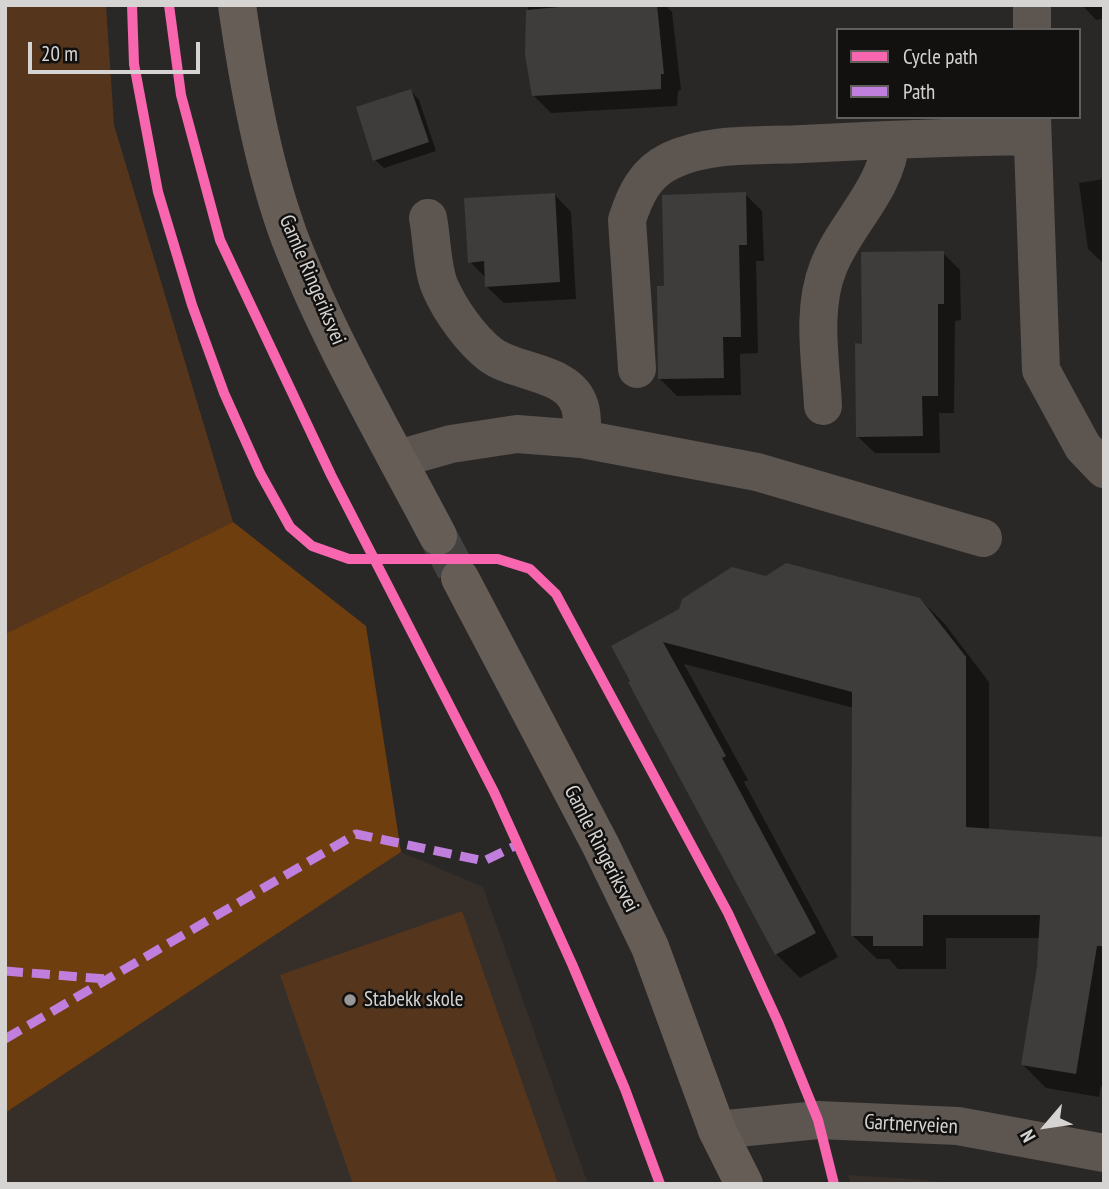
<!DOCTYPE html>
<html>
<head>
<meta charset="utf-8">
<style>
  body { margin:0 }
  #map { position:relative; width:1109px; height:1189px; overflow:hidden; background:#2a2827; font-family:"PT Sans Narrow",sans-serif }
  canvas { display:block }
  .frame { position:absolute; inset:0; border:7px solid #d6d4d2; pointer-events:none }
  .legend { position:absolute; left:836px; top:28px; width:245px; height:91px; box-sizing:border-box; background:#121110; border:2px solid #605f5e; margin:0; padding:9px 12px; list-style:none; font-size:21px; color:#d6d4d2 }
  .legend li { display:flex; align-items:center; gap:14px; height:35px }
  .legend b { width:35px; border:2px solid #605f5e }
  .north { position:absolute; left:1011px; top:1091px; width:70px; height:70px; -webkit-text-stroke:5px #121110; paint-order:stroke; rotate:241deg; font-size:19px; font-weight:700; line-height:28px; text-align:center; color:#d6d4d2 }
  .north::after { content:''; display:block; margin:auto; width:24px; height:32px; background:#d6d4d2; clip-path:polygon(50% 0,100% 100%,50% 72%,0 100%) }
  .scale { position:absolute; left:28px; top:42px; width:172px; height:32px; box-sizing:border-box; border:4px solid #d6d4d2; border-top:0; padding-left:9px; font-size:21px; line-height:24px; white-space:nowrap; color:#d6d4d2; -webkit-text-stroke:5px #121110; paint-order:stroke }
</style>
</head>
<body>
<div id="map">
<canvas width="1109" height="1189"></canvas>
<div class="frame"></div>
<ul class="legend">
<li><b style="height:9px;background:#f766af"></b>Cycle path</li>
<li><b style="height:9px;background:#c07fdc"></b>Path</li>
</ul>
<div class="north">N</div>
<div class="scale">20 m</div>
</div>
<script>
const c = document.querySelector('canvas').getContext('2d');
c.lineJoin = 'round';
function fill(path, color) { c.fillStyle = color; c.fill(path, 'evenodd'); }
function strokePath(path, color, width, dash) { c.strokeStyle = color; c.lineWidth = width; c.lineCap = dash ? 'butt' : 'round'; c.setLineDash(dash || []); c.stroke(path); }
function label(font, color, halo, rows, align = 'center') {
  c.font = font + ' "PT Sans Narrow",sans-serif'; c.lineWidth = 5; c.setLineDash([]); c.textBaseline = 'middle'; c.strokeStyle = halo; c.fillStyle = color; for (const [text, x, y, turn = 0] of rows) {
    c.save(); c.translate(x, y); c.rotate((+turn || 0) * Math.PI / 180); c.textAlign = isNaN(turn) ? turn : align; if (halo) c.strokeText(text, 0, 0); c.fillText(text, 0, 0); c.restore();
  }
}
fill(new Path2D(`
  M 401,852 L 483,887 L 588,1184 L 5,1184 L 5,1113 Z
  M 848,1175 L 912,1179 L 963,1184 L 851,1184 Z`), '#362e29');
fill(new Path2D(`
  M 5,5 L 106,5 L 114,125 L 233,522 L 5,634 Z
  M 462,911 L 558,1184 L 353,1184 L 280,975 Z`), '#55361d');
fill(new Path2D(`
  M 233,522 L 366,626 L 401,852 L 5,1113 L 5,634 Z`), '#6f3e0e');
fill(new Path2D(`
  M 528,5 L 665,5 L 672,12 L 681,90 L 678,91 L 677,106 L 551,113 L 533,95 L 527,55 Z
  M 1082,5 L 1104,5 L 1104,19 L 1096,20 Z
  M 411,91 L 419,100 L 436,151 L 384,168 L 375,160 Z
  M 1104,179 L 1104,264 L 1088,249 L 1079,183 Z
  M 554,194 L 571,212 L 576,299 L 504,303 L 486,286 L 486,278 L 470,262 Z
  M 745,194 L 762,211 L 764,261 L 756,261 L 758,353 L 740,354 L 741,395 L 677,396 L 660,379 L 666,287 Z
  M 943,253 L 960,270 L 961,320 L 955,321 L 954,413 L 939,413 L 940,453 L 875,453 L 857,436 L 864,345 Z
  M 766,578 L 920,599 L 944,623 L 989,682 L 989,831 L 1104,838 L 1104,1087 L 1101,1086 L 1099,1097 L 1046,1088 L 1022,1064 L 1039,967 L 1041,938 L 946,938 L 946,969 L 898,969 L 889,959 L 877,959 L 853,936 L 854,708 L 684,664 L 748,780 L 744,782 L 838,957 L 800,978 L 776,954 L 613,646 Z`), '#0007');
fill(new Path2D(`
  M 582,5 L 657,5 L 664,74 L 661,74 L 661,89 L 532,96 L 525,55 L 526,10 Z
  M 411,89 L 429,142 L 373,161 L 356,107 Z
  M 746,192 L 747,245 L 739,245 L 741,337 L 723,337 L 724,378 L 658,379 L 657,286 L 664,286 L 662,195 Z
  M 555,193 L 560,282 L 485,287 L 484,261 L 468,263 L 464,198 Z
  M 944,251 L 944,304 L 938,304 L 938,396 L 922,396 L 923,436 L 856,437 L 855,343 L 862,344 L 861,252 Z
  M 786,563 L 920,598 L 966,657 L 966,827 L 1104,837 L 1104,946 L 1097,946 L 1076,1074 L 1021,1065 L 1037,967 L 1040,915 L 923,915 L 923,946 L 873,946 L 873,936 L 851,936 L 852,692 L 663,642 L 726,756 L 722,758 L 816,933 L 775,955 L 628,682 L 630,681 L 611,646 L 679,609 L 682,599 L 732,567 L 766,576 Z`), '#3e3d3c');
strokePath(new Path2D(`
  M 438,536 L 460,578`), '#444241', 38, [38, 19]);
strokePath(new Path2D(`
  M 1032,30 L 1032,5
  M 1032,117 L 1041,370 L 1083,447 L 1104,469
  M 428,218 C 432,238 432,269 440,287 C 450,310 471,340 491,355 C 517,374 570,371 580,407 C 583,417 582,430 582,439
  M 637,369 L 627,220 C 635,195 645,173 670,161 C 710,142 759,146 802,144 C 879,140 956,137 1032,136
  M 823,406 C 821,362 811,311 828,268 C 846,222 886,191 891,140
  M 398,459 L 451,444 L 517,434 L 582,439 L 757,472 L 983,538
  M 717,1130 L 818,1120 L 958,1126 L 1104,1153`), '#5d5550', 38);
strokePath(new Path2D(`
  M 237,5 C 248,82 263,166 290,239 C 330,342 387,439 438,536
  M 460,578 L 601,846 L 650,947 L 717,1130 L 744,1184`), '#665d56', 38);
strokePath(new Path2D(`
  M 5,971 L 106,979
  M 5,1039 L 356,834 L 484,861 L 517,845`), '#c07fdc', 9, [18, 9]);
strokePath(new Path2D(`
  M 132,5 L 134,64 L 158,192 L 192,305 L 224,393 L 260,473 L 290,527 L 312,546 L 349,559 L 498,559 L 530,569 L 556,594 L 728,913 L 778,1022 L 818,1120 L 834,1184
  M 169,5 L 181,95 L 220,240 L 331,475 L 494,792 L 572,964 L 625,1089 L 660,1184`), '#f766af', 10);
for (const [x, y, r, color] of [
  [350,1000,7,"#9a9896"]
]) { const dot = new Path2D(); dot.arc(x, y, r, 0, 2 * Math.PI); c.fillStyle = color; c.fill(dot); strokePath(dot, '#121110', 2.5); }
label('21px', '#d6d4d2', '#121110', [
  ["Gamle Ringeriksvei",312,280,67],
  ["Gamle Ringeriksvei",601,849,63],
  ["Gartnerveien",911,1125,3]
]);
label('21px', '#d6d4d2', '#121110', [
  ["Stabekk skole",364,1000]
], 'left');
</script>
</body>
</html>
